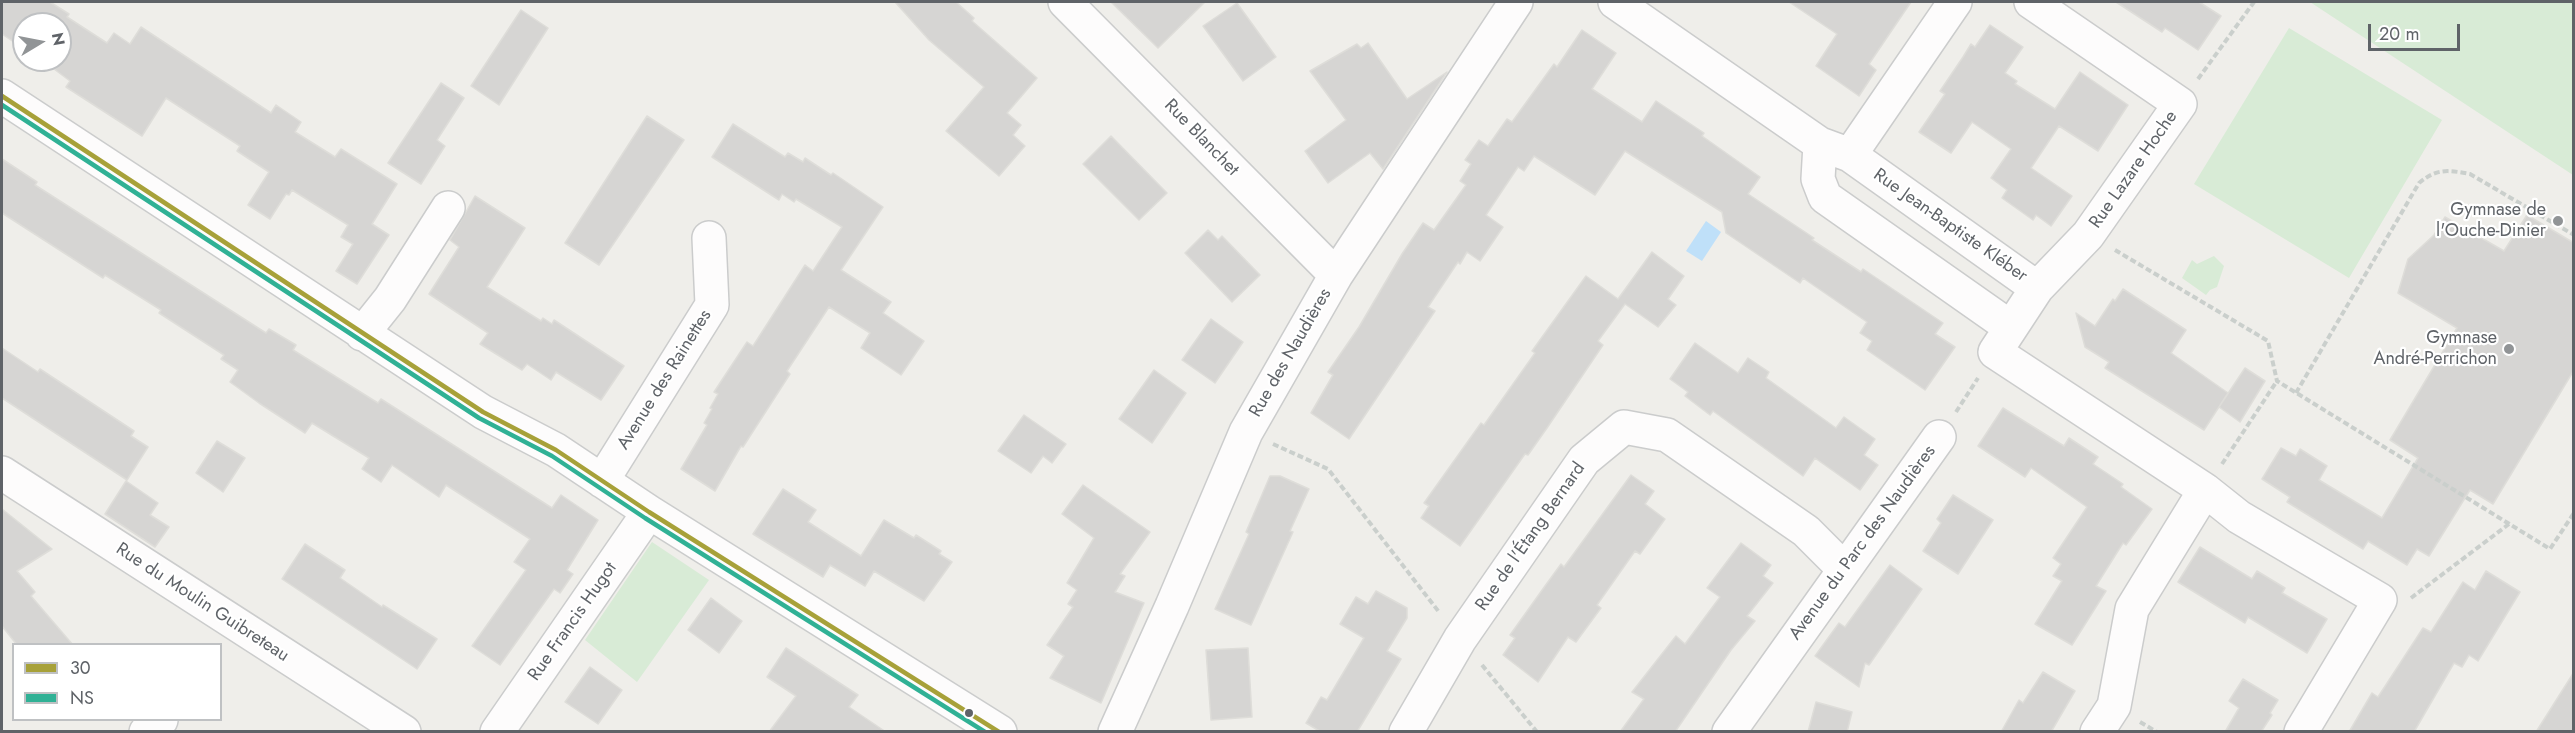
<!DOCTYPE html>
<html>
<head>
<meta charset="utf-8">
<style>
  body { margin:0 }
  #map { position:relative; width:2575px; height:733px; overflow:hidden; background:#efeeea; font-family:Jost,sans-serif }
  canvas { display:block }
  .frame { position:absolute; inset:0; border:3px solid #5f6368; pointer-events:none }
  .legend { position:absolute; left:12px; top:643px; width:210px; height:78px; box-sizing:border-box; background:#fff; border:2px solid #bfc1c3; margin:0; padding:8px 10px; list-style:none; font-size:18px; color:#5f6368 }
  .legend li { display:flex; align-items:center; gap:12px; height:30px }
  .legend b { width:30px; border:2px solid #bfc1c3 }
  .north { position:absolute; left:12px; top:12px; width:60px; height:60px; box-sizing:border-box; background:#fff; border:2px solid #bfc1c3; border-radius:50%; rotate:80deg; font-size:16px; font-weight:700; line-height:24px; text-align:center; color:#5f6368 }
  .north::after { content:''; display:block; margin:auto; width:21px; height:27px; background:#919496; clip-path:polygon(50% 0,100% 100%,50% 72%,0 100%) }
  .scale { position:absolute; left:2368px; top:24px; width:92px; height:27px; box-sizing:border-box; border:3px solid #5f6368; border-top:0; padding-left:8px; font-size:18px; line-height:21px; white-space:nowrap; color:#5f6368; -webkit-text-stroke:4px #fff; paint-order:stroke }
</style>
</head>
<body>
<div id="map">
<canvas width="2575" height="733"></canvas>
<div class="frame"></div>
<ul class="legend">
<li><b style="height:8px;background:#a7a139"></b>30</li>
<li><b style="height:8px;background:#30b195"></b>NS</li>
</ul>
<div class="north">N</div>
<div class="scale">20 m</div>
</div>
<script>
const c = document.querySelector('canvas').getContext('2d');
c.lineJoin = 'round';
function fill(path, color) { c.fillStyle = color; c.fill(path, 'evenodd'); }
function strokePath(path, color, width, dash) { c.strokeStyle = color; c.lineWidth = width; c.lineCap = dash ? 'butt' : 'round'; c.setLineDash(dash || []); c.stroke(path); }
function label(font, color, halo, rows, align = 'center') {
  c.font = font + ' Jost,sans-serif'; c.lineWidth = 4.5; c.setLineDash([]); c.textBaseline = 'middle'; c.strokeStyle = halo; c.fillStyle = color; for (const [text, x, y, turn = 0] of rows) {
    c.save(); c.translate(x, y); c.rotate((+turn || 0) * Math.PI / 180); c.textAlign = isNaN(turn) ? turn : align; if (halo) c.strokeText(text, 0, 0); c.fillText(text, 0, 0); c.restore();
  }
}
fill(new Path2D(`
  M 2310,2 L 2573,2 L 2573,175 Z
  M 2289,28 L 2442,120 L 2349,278 L 2194,184 Z
  M 2214,256 L 2224,266 L 2217,287 L 2210,290 L 2206,295 L 2182,278 L 2192,260 L 2197,264 Z
  M 652,542 L 709,580 L 637,682 L 585,640 Z`), '#d8ebd6');
fill(new Path2D(`
  M 1706,221 L 1721,232 L 1702,261 L 1686,251 Z`), '#bfe0f9');
const building = new Path2D(`
  M 2,2 L 50,2 L 69,14 L 67,17 L 107,43 L 114,33 L 130,44 L 141,27 L 271,113 L 276,105 L 301,122 L 295,132 L 335,157 L 341,149 L 397,184 L 372,224 L 389,235 L 357,284 L 336,271 L 353,244 L 341,237 L 348,225 L 292,190 L 289,195 L 286,194 L 270,219 L 248,205 L 269,172 L 237,151 L 240,146 L 166,98 L 142,136 L 66,87 L 70,81 L 42,60 L 60,60 L 60,24 L 24,24 L 24,49 L 2,34 Z
  M 895,2 L 956,2 L 974,18 L 972,21 L 1037,78 L 1007,113 L 1021,125 L 1013,135 L 1025,146 L 999,176 L 946,131 L 984,87 L 929,40 Z
  M 1111,2 L 1205,2 L 1158,48 Z
  M 1789,2 L 1911,2 L 1869,64 L 1876,70 L 1859,96 L 1816,66 L 1837,34 Z
  M 2116,2 L 2199,2 L 2221,16 L 2198,50 L 2165,28 L 2162,32 Z
  M 1237,3 L 1276,57 L 1243,81 L 1203,26 Z
  M 521,10 L 548,28 L 499,105 L 471,86 Z
  M 1990,25 L 2023,47 L 2005,73 L 2017,81 L 2015,84 L 2055,109 L 2080,72 L 2128,105 L 2098,151 L 2059,126 L 2031,168 L 2072,196 L 2051,226 L 2036,215 L 2033,220 L 2002,198 L 2007,190 L 1991,178 L 2011,149 L 1972,122 L 1951,153 L 1919,132 L 1945,94 L 1940,91 L 1963,57 L 1971,44 L 1975,47 Z
  M 1582,30 L 1616,53 L 1592,89 L 1642,122 L 1656,101 L 1704,133 L 1702,136 L 1760,177 L 1748,194 L 1814,238 L 1812,240 L 1861,272 L 1863,269 L 1943,323 L 1935,334 L 1955,347 L 1925,390 L 1867,350 L 1872,341 L 1860,333 L 1867,322 L 1803,278 L 1800,283 L 1726,233 L 1722,212 L 1625,151 L 1595,195 L 1534,156 L 1524,171 L 1518,167 L 1486,215 L 1503,227 L 1480,261 L 1467,252 L 1460,264 L 1458,262 L 1428,307 L 1435,311 L 1349,439 L 1311,413 L 1333,375 L 1328,372 L 1359,327 L 1402,254 L 1423,223 L 1434,230 L 1466,185 L 1460,181 L 1471,164 L 1465,160 L 1479,140 L 1488,146 L 1507,119 L 1512,122 L 1554,64 L 1557,67 Z
  M 1368,43 L 1407,99 L 1447,72 L 1383,169 L 1370,153 L 1328,183 L 1305,151 L 1346,120 L 1310,71 L 1357,44 L 1361,48 Z
  M 441,83 L 464,98 L 437,140 L 445,146 L 421,184 L 388,163 Z
  M 647,116 L 684,140 L 599,265 L 565,243 Z
  M 733,124 L 785,157 L 788,153 L 803,162 L 805,158 L 831,175 L 833,173 L 883,207 L 841,270 L 891,302 L 883,313 L 924,341 L 901,375 L 861,348 L 870,333 L 829,307 L 787,371 L 790,374 L 743,447 L 741,446 L 715,491 L 681,469 L 707,425 L 704,423 L 712,409 L 710,408 L 718,394 L 714,392 L 747,342 L 753,346 L 805,265 L 813,271 L 842,227 L 796,199 L 794,202 L 782,194 L 779,200 L 712,157 Z
  M 1111,136 L 1167,193 L 1139,220 L 1083,164 Z
  M 2,159 L 37,182 L 35,185 L 266,333 L 269,329 L 296,345 L 293,350 L 378,403 L 381,399 L 552,508 L 561,495 L 598,520 L 567,570 L 573,574 L 560,593 L 554,589 L 500,665 L 472,646 L 526,570 L 514,562 L 530,539 L 446,485 L 439,497 L 392,465 L 381,482 L 362,469 L 369,458 L 312,423 L 305,433 L 259,403 L 230,382 L 238,370 L 221,359 L 224,355 L 159,313 L 161,310 L 105,275 L 103,278 L 2,213 Z
  M 475,196 L 525,228 L 487,287 L 541,321 L 543,318 L 552,324 L 554,320 L 624,366 L 601,400 L 556,372 L 551,380 L 527,364 L 522,370 L 480,344 L 488,333 L 429,294 L 459,247 L 450,240 Z
  M 2527,215 L 2574,243 L 2574,370 L 2493,504 L 2470,490 L 2429,556 L 2417,549 L 2407,565 L 2368,541 L 2363,549 L 2287,502 L 2290,497 L 2262,479 L 2281,448 L 2296,456 L 2300,449 L 2327,466 L 2319,480 L 2382,518 L 2418,458 L 2390,440 L 2457,328 L 2398,293 L 2408,259 L 2434,235 L 2445,217 L 2504,251 Z
  M 1208,230 L 1218,240 L 1222,236 L 1260,275 L 1232,302 L 1185,253 Z
  M 1652,252 L 1684,276 L 1668,299 L 1676,305 L 1658,327 L 1625,304 L 1598,341 L 1603,345 L 1547,428 L 1528,455 L 1525,454 L 1460,546 L 1421,518 L 1429,506 L 1424,503 L 1481,423 L 1484,425 L 1535,353 L 1532,351 L 1586,276 L 1618,299 Z
  M 2123,289 L 2186,330 L 2171,353 L 2228,393 L 2204,430 L 2105,368 L 2109,362 L 2085,347 L 2076,313 L 2095,326 L 2113,299 L 2115,301 Z
  M 1211,319 L 1243,342 L 1215,383 L 1182,360 Z
  M 1695,343 L 1738,373 L 1748,358 L 1769,372 L 1766,378 L 1836,428 L 1844,417 L 1875,439 L 1864,455 L 1878,465 L 1860,490 L 1815,458 L 1803,476 L 1713,411 L 1710,415 L 1685,396 L 1688,392 L 1670,379 Z
  M 2,348 L 38,372 L 40,369 L 134,431 L 131,436 L 148,447 L 127,480 L 2,398 Z
  M 2245,368 L 2265,381 L 2240,422 L 2219,407 Z
  M 1154,370 L 1186,393 L 1152,443 L 1119,419 Z
  M 2003,408 L 2064,446 L 2069,438 L 2098,457 L 2093,464 L 2123,484 L 2121,487 L 2152,509 L 2126,545 L 2123,543 L 2096,586 L 2106,591 L 2072,645 L 2035,624 L 2062,581 L 2053,576 L 2061,564 L 2053,558 L 2087,507 L 2031,468 L 2025,477 L 1978,446 Z
  M 1024,415 L 1066,444 L 1052,463 L 1043,456 L 1031,473 L 998,451 Z
  M 217,441 L 245,458 L 223,492 L 196,473 Z
  M 1631,475 L 1654,491 L 1645,504 L 1665,519 L 1640,554 L 1635,551 L 1597,605 L 1601,608 L 1576,642 L 1568,637 L 1538,682 L 1503,655 L 1515,638 L 1510,635 L 1545,586 L 1561,564 L 1564,567 Z
  M 1270,476 L 1280,476 L 1309,489 L 1290,531 L 1293,532 L 1251,625 L 1215,609 L 1249,534 L 1246,532 Z
  M 126,481 L 158,503 L 150,515 L 169,527 L 155,547 L 105,514 Z
  M 1083,485 L 1150,532 L 1120,574 L 1125,576 L 1115,592 L 1144,603 L 1101,703 L 1050,678 L 1064,656 L 1047,645 L 1073,607 L 1068,604 L 1077,590 L 1067,583 L 1094,538 L 1062,514 Z
  M 783,489 L 816,510 L 808,522 L 861,556 L 884,520 L 914,538 L 916,535 L 941,551 L 939,554 L 952,562 L 924,601 L 874,571 L 865,586 L 830,565 L 823,577 L 753,534 Z
  M 1953,495 L 1993,520 L 1958,574 L 1923,551 L 1941,523 L 1937,519 Z
  M 2,509 L 52,549 L 17,571 L 35,592 L 31,596 L 73,645 L 17,645 L 2,626 Z
  M 1741,543 L 1771,565 L 1763,576 L 1773,583 L 1747,616 L 1755,621 L 1731,650 L 1675,732 L 1620,732 L 1644,699 L 1632,692 L 1676,636 L 1685,644 L 1720,597 L 1707,588 Z
  M 305,544 L 345,570 L 340,578 L 382,607 L 383,605 L 437,639 L 417,669 L 282,579 Z
  M 2200,547 L 2252,579 L 2257,571 L 2285,588 L 2282,593 L 2327,619 L 2307,653 L 2248,617 L 2245,623 L 2178,582 Z
  M 1890,565 L 1922,589 L 1869,665 L 1865,663 L 1859,687 L 1815,656 L 1839,623 L 1845,627 Z
  M 2486,571 L 2520,592 L 2478,661 L 2469,655 L 2462,667 L 2454,663 L 2414,732 L 2349,732 L 2372,693 L 2378,697 L 2423,628 L 2431,632 L 2463,582 L 2475,590 Z
  M 1376,591 L 1407,608 L 1407,618 L 1387,651 L 1401,659 L 1357,732 L 1321,732 L 1306,723 L 1321,697 L 1327,700 L 1364,638 L 1340,624 L 1356,597 L 1368,604 Z
  M 711,598 L 742,621 L 719,653 L 688,630 Z
  M 786,648 L 858,695 L 849,707 L 886,732 L 769,732 L 796,696 L 767,677 Z
  M 1248,648 L 1252,717 L 1211,720 L 1206,650 Z
  M 590,667 L 622,690 L 598,724 L 565,702 Z
  M 2043,672 L 2075,691 L 2051,732 L 2001,732 L 2019,700 L 2023,703 Z
  M 2574,672 L 2574,732 L 2536,732 Z
  M 2243,679 L 2278,700 L 2270,713 L 2272,715 L 2261,732 L 2225,732 L 2239,708 L 2229,701 Z
  M 1816,702 L 1852,712 L 1847,732 L 1808,732 Z`);
fill(building, '#d6d5d3');
strokePath(building, '#deddd9', 1.5);
const minor = new Path2D(`
  M 1065,2 L 1336,275
  M 1615,2 L 1820,144
  M 2031,2 L 2180,104 L 2088,235 L 2037,288 L 1995,352 L 2205,490 L 2239,517 L 2380,600 L 2301,732
  M 2,96 L 483,412 L 556,450 L 649,512 L 1000,732
  M 1850,155 L 1955,2
  M 2010,327 L 1825,197 L 1818,179 L 1820,144 L 1850,155 L 2037,288
  M 362,334 L 390,299 L 448,208
  M 2,473 L 404,732
  M 602,481 L 712,305 L 709,238
  M 146,732 L 161,720
  M 497,732 L 649,512
  M 1115,732 L 1172,606 L 1246,432 L 1336,275 L 1516,2
  M 1406,732 L 1460,639 L 1584,460 L 1624,427 L 1667,435 L 1806,531 L 1844,569
  M 1729,732 L 1939,437
  M 2097,732 L 2114,706 L 2132,609 L 2205,490`);
strokePath(minor, '#cbcccc', 36);
strokePath(new Path2D(`
  M 2198,79 L 2254,2
  M 2115,250 L 2268,341 L 2277,381 L 2550,549 L 2574,513
  M 2296,393 L 2419,183 C 2437,168 2448,170 2470,174 L 2574,235
  M 1956,412 L 1978,378
  M 1273,444 L 1328,469 L 1439,612
  M 2222,464 L 2277,381
  M 2411,598 L 2509,524
  M 1482,665 L 1537,732
  M 2140,722 L 2157,732`), '#cacfcc', 4, [6, 3]);
strokePath(minor, '#fdfcfc', 33);
strokePath(new Path2D(`
  M 2,96 L 483,412 L 556,450 L 649,512 L 999,732`), '#a7a139', 4.5);
strokePath(new Path2D(`
  M 2,105 L 479,418 L 552,456 L 645,518 L 985,732`), '#30b195', 4.5);
for (const [x, y, r, color] of [
  [2558,221,6,"#919496"],
  [2509,349,6,"#919496"],
  [969,713,5,"#5f6368"]
]) { const dot = new Path2D(); dot.arc(x, y, r, 0, 2 * Math.PI); c.fillStyle = color; c.fill(dot); strokePath(dot, '#fff', 2); }
label('18px', '#5f6368', '#fff', [
  ["Rue Blanchet",1201,138,46],
  ["Rue Lazare Hoche",2134,170,-55],
  ["Rue Jean-Baptiste Kléber",1950,226,35],
  ["Rue des Naudières",1291,353,-60],
  ["Avenue des Rainettes",665,380,-58],
  ["Rue de l'Étang Bernard",1531,537,-55],
  ["Avenue du Parc des Naudières",1863,543,-54],
  ["Rue du Moulin Guibreteau",202,603,33],
  ["Rue Francis Hugot",573,622,-55]
]);
label('18px', '#5f6368', '#fff', [
  ["Gymnase de",2546,211],
  ["l'Ouche-Dinier",2546,232],
  ["Gymnase",2497,339],
  ["André-Perrichon",2497,360]
], 'right');
</script>
</body>
</html>
